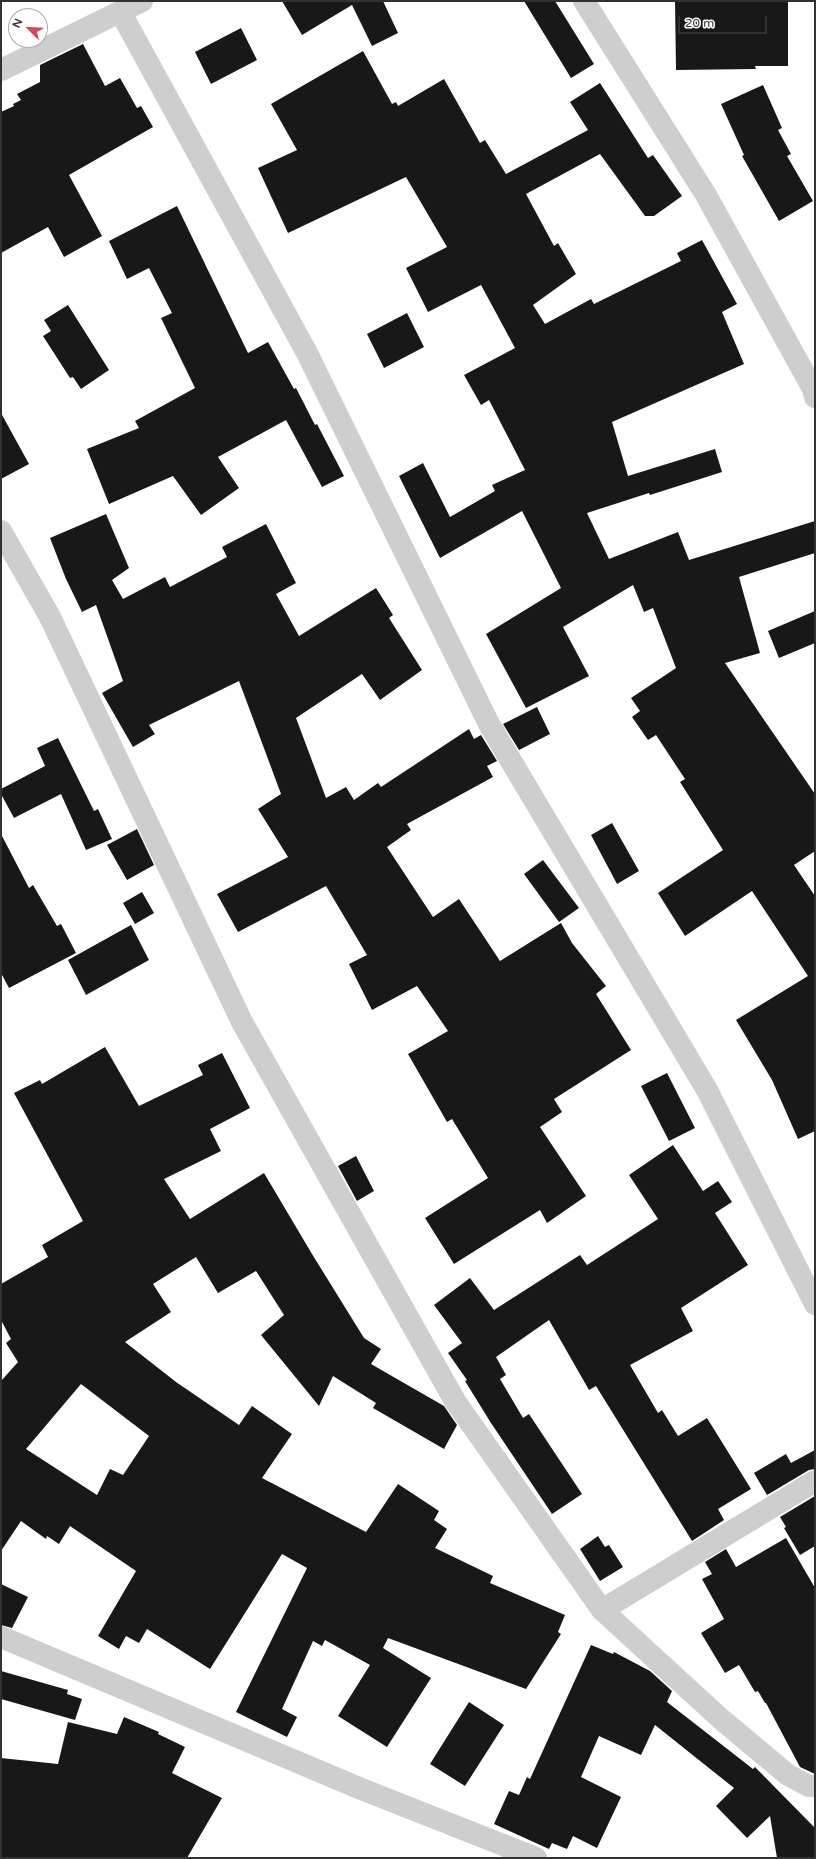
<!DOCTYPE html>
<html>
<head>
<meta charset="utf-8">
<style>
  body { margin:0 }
  #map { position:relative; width:816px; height:1859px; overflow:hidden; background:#fff; font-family:"Varela Round",sans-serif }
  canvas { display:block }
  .frame { position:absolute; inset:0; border:2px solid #313131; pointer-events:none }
  .north { position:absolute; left:8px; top:8px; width:40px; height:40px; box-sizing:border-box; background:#fff; border:1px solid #adadad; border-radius:50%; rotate:294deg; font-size:11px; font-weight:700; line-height:16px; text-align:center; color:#313131 }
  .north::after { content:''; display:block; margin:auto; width:14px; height:18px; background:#d2495a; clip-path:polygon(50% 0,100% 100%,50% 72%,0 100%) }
  .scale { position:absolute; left:678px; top:16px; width:89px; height:18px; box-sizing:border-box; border:2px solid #313131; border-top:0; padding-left:5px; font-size:12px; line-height:14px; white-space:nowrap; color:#313131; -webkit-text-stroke:3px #fff; paint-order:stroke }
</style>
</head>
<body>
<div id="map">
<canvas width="816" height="1859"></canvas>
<div class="frame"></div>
<div class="north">N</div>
<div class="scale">20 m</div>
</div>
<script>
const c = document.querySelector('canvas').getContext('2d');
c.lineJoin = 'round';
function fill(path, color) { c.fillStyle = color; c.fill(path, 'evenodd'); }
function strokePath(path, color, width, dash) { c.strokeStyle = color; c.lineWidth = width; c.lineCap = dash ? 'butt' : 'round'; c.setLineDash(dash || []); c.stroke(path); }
fill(new Path2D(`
  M 282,1 L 383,1 L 398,33 L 372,46 L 352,5 L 302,35 Z
  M 524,1 L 555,1 L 594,64 L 571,78 Z
  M 675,1 L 788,1 L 788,66 L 755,66 L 756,69 L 676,70 Z
  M 241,28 L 257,60 L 211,84 L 195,52 Z
  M 83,44 L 105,86 L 120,78 L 137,108 L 141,106 L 153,127 L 69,175 L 102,236 L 64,257 L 48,227 L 1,253 L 1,112 L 14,106 L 13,104 L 21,100 L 17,94 L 40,82 L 40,65 Z
  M 363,51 L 392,104 L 396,102 L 398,106 L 444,79 L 480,143 L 485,140 L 506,174 L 588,130 L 570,102 L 600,83 L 648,158 L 653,155 L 682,196 L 654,216 L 645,216 L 600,154 L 526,194 L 554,246 L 558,243 L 576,274 L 533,305 L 545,324 L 591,299 L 594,304 L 681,261 L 677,253 L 702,240 L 737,304 L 722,312 L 744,364 L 612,422 L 628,476 L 715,449 L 722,472 L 650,495 L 649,493 L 587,513 L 609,559 L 678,532 L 689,560 L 815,521 L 815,553 L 739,577 L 760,653 L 725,663 L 815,794 L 815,851 L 794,865 L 815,896 L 815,1131 L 798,1139 L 772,1080 L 736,1020 L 808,976 L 752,891 L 685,936 L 658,893 L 723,850 L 680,782 L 685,779 L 656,735 L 648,740 L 632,717 L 640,711 L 631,698 L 676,668 L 653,608 L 644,612 L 633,585 L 563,627 L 589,676 L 526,708 L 486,634 L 561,588 L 522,511 L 440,558 L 399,476 L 423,463 L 450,517 L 495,491 L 492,485 L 525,470 L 489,400 L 481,405 L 464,375 L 515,348 L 481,285 L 428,312 L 406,268 L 447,247 L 406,177 L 288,233 L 258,168 L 297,150 L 271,104 Z
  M 763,85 L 782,128 L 778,130 L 791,154 L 787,156 L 813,201 L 779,221 L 742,156 L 744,155 L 721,104 Z
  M 177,206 L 248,353 L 268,342 L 294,389 L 296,388 L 315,425 L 317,424 L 344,476 L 322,487 L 286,420 L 218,457 L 239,488 L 201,515 L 173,476 L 109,504 L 87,449 L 139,428 L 135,421 L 195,388 L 161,318 L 172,313 L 149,268 L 127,279 L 109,241 Z
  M 68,305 L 109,370 L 81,389 L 73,377 L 70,378 L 43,336 L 51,331 L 44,320 Z
  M 407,313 L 424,347 L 384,368 L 367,334 Z
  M 1,413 L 29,464 L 1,479 Z
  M 106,514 L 129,568 L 112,580 L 123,599 L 165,577 L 170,587 L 227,557 L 222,547 L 266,524 L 296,583 L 276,594 L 299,636 L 376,588 L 393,615 L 389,618 L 422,670 L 380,700 L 362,674 L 296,718 L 326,798 L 346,787 L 354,800 L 378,783 L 381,787 L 469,729 L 474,739 L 481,735 L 497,761 L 487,766 L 493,777 L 407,824 L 411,830 L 387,847 L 433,917 L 459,899 L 500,961 L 561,923 L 572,943 L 606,986 L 596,994 L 631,1050 L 554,1099 L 562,1112 L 540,1127 L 586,1196 L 547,1223 L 540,1210 L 454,1264 L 425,1218 L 488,1178 L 452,1119 L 447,1122 L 408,1054 L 448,1031 L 417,986 L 372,1010 L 349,964 L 367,955 L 326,886 L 238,932 L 217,894 L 288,857 L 258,809 L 281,794 L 239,681 L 149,725 L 155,734 L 133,747 L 102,693 L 123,681 L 96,605 L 82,612 L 66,579 L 50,538 Z
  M 815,611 L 815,643 L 779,658 L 768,631 Z
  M 537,707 L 550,734 L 519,750 L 503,724 Z
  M 58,738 L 94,811 L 98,809 L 112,839 L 86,850 L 61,794 L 14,818 L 1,794 L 1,789 L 45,766 L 37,748 Z
  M 612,823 L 639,871 L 617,884 L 591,835 Z
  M 137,829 L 154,865 L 127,880 L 107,845 Z
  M 1,834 L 29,888 L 33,885 L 57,926 L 61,924 L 76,953 L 9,988 L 1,973 Z
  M 543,860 L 579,908 L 559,922 L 524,874 Z
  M 142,892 L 154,913 L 135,924 L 123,903 Z
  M 131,925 L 149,960 L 86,995 L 68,960 Z
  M 105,1047 L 139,1106 L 203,1075 L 198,1065 L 222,1053 L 250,1108 L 210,1129 L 221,1151 L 164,1179 L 190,1219 L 264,1173 L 312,1254 L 364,1338 L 381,1349 L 371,1364 L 444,1406 L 457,1425 L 444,1449 L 373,1408 L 376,1403 L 333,1376 L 319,1406 L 261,1335 L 284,1315 L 256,1271 L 218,1293 L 196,1257 L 153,1284 L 171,1312 L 125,1342 L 176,1382 L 239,1425 L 252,1406 L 292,1434 L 262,1478 L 366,1532 L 398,1484 L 439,1511 L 434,1520 L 447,1529 L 435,1548 L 493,1576 L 490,1583 L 565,1615 L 558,1632 L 561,1634 L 526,1689 L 388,1638 L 383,1648 L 431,1678 L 387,1747 L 338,1716 L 370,1665 L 325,1640 L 322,1646 L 313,1641 L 282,1709 L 297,1717 L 287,1737 L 236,1712 L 307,1568 L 282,1554 L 210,1669 L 147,1629 L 139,1643 L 126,1636 L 119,1649 L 98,1636 L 136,1571 L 70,1526 L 59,1544 L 47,1536 L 46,1539 L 21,1521 L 1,1551 L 1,1381 L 18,1362 L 6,1343 L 11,1339 L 1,1320 L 1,1284 L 48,1257 L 42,1245 L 83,1221 L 14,1093 L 40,1080 L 42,1084 ZM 81,1384 L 149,1436 L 123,1475 L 110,1469 L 97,1495 L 26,1449 Z
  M 667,1073 L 695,1128 L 669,1141 L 641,1086 Z
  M 673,1145 L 703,1191 L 718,1181 L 732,1202 L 715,1213 L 748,1265 L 681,1308 L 693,1331 L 630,1365 L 658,1413 L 662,1410 L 678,1436 L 707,1418 L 751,1489 L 718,1509 L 724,1520 L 692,1541 L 596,1386 L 589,1390 L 549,1320 L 496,1357 L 506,1375 L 500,1379 L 523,1418 L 529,1414 L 582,1494 L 552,1514 L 491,1423 L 465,1381 L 467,1380 L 448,1353 L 462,1343 L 434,1305 L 470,1278 L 494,1310 L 580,1255 L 587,1265 L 658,1219 L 629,1175 Z
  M 356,1156 L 374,1191 L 357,1201 L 338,1166 Z
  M 815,1450 L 815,1469 L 809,1470 L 767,1495 L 754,1473 L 786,1454 L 791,1463 Z
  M 815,1496 L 815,1546 L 800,1555 L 784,1528 L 786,1527 L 780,1517 Z
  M 598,1536 L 605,1547 L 609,1545 L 623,1567 L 600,1581 L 580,1549 Z
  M 786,1538 L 815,1588 L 815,1774 L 800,1767 L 766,1703 L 765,1703 L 758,1691 L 755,1692 L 739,1665 L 725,1673 L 701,1633 L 724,1619 L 702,1579 L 712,1574 L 705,1562 L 726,1549 L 736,1567 Z
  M 1,1584 L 28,1597 L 12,1628 L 1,1625 Z
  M 591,1645 L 613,1654 L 614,1652 L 650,1671 L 672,1691 L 667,1702 L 753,1769 L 755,1767 L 815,1828 L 815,1858 L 777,1858 L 770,1816 L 747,1838 L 716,1806 L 734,1788 L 655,1725 L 641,1755 L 599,1736 L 581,1777 L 621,1797 L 597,1848 L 573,1836 L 567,1849 L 552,1843 L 549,1849 L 494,1824 L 509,1791 L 519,1795 L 527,1777 L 530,1779 Z
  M 1,1671 L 68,1690 L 67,1694 L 82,1699 L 75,1720 L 1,1699 Z
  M 469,1702 L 504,1725 L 465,1786 L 430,1764 Z
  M 124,1717 L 159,1732 L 158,1734 L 185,1747 L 172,1773 L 222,1798 L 187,1858 L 1,1858 L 1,1758 L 58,1764 L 68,1722 L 117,1734 Z`), '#181818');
strokePath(new Path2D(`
  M 584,1 L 706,195 L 813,389 L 815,397
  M 121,13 L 307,353 L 489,724 L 707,1090 L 815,1304
  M 1,70 L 142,1
  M 1,531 L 50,617 L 242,1022 L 455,1401 L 602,1610 L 721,1719 L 788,1775 L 809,1786 L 815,1786
  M 602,1610 L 815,1481
  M 1,1637 L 359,1788 L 536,1858`), '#cecece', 22);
</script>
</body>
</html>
